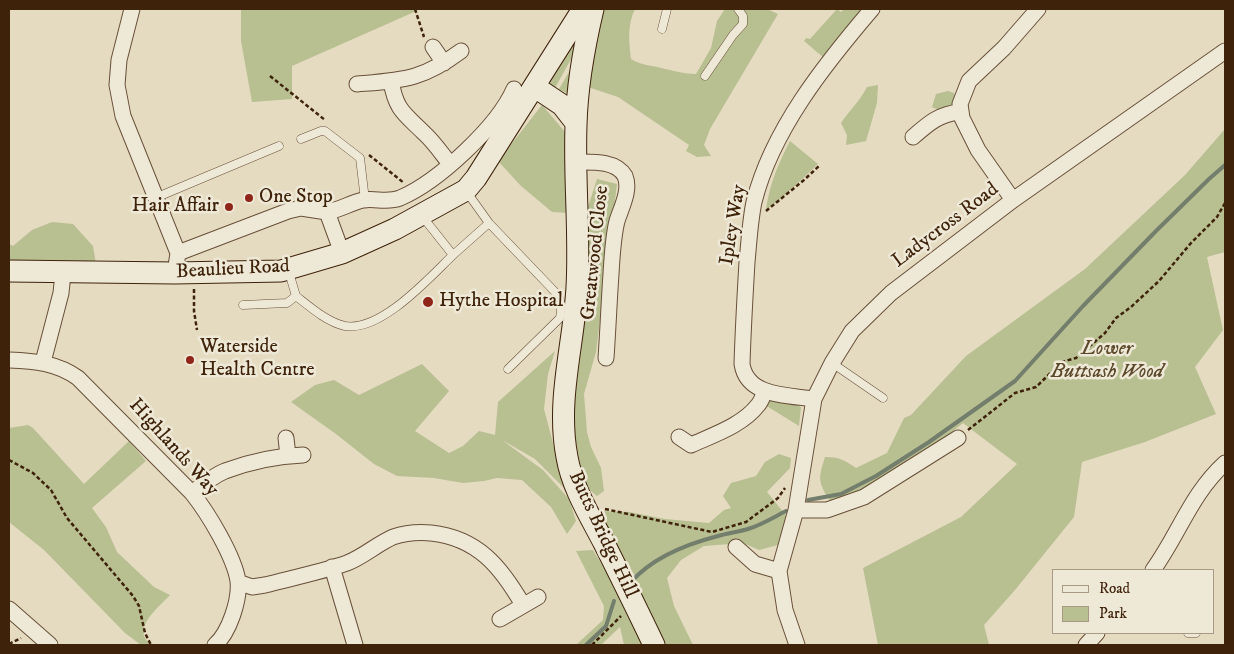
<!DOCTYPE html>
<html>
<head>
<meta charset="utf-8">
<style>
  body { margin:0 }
  #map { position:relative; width:1234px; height:654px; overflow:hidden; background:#e5dbc1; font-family:"IM FELL DW Pica",serif }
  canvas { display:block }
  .frame { position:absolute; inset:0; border:10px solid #3e220a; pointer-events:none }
  .legend { position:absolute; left:1052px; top:569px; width:162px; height:65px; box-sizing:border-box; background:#eee8d7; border:1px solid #a89985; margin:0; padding:6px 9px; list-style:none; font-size:15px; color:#3e220a }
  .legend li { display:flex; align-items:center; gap:10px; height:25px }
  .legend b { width:25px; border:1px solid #a89985 }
</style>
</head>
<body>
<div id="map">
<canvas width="1234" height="654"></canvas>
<div class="frame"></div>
<ul class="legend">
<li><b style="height:6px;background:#eee8d7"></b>Road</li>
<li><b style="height:14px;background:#b8bf91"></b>Park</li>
</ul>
</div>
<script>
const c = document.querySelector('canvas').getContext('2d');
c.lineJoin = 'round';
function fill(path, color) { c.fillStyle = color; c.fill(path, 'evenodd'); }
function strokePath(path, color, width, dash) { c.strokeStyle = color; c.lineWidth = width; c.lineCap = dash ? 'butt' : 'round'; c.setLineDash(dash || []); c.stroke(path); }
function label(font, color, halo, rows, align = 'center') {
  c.font = font + ' "IM FELL DW Pica",serif'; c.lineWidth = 5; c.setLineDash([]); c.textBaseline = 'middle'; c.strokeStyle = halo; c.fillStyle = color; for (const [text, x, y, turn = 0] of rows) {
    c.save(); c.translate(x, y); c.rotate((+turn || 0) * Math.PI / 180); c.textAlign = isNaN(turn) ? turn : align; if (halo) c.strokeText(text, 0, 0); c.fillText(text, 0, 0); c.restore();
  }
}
fill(new Path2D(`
  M 241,9 L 421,9 L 292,66 L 292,99 L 252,102 L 241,41 Z
  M 603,9 L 635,9 C 627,25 629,42 631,59 C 642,66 653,65 665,69 C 676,71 684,74 696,74 L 711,48 L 717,21 L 725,9 L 767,9 L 778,14 L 710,129 L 704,145 L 711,156 L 697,157 L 686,151 L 689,145 L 618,97 L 588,87 Z
  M 837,9 L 841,12 L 844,9 L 866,9 L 824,58 L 804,41 L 806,38 L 810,39 Z
  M 584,20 L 576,50 L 555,88 L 545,83 Z
  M 579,55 L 574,97 L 559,89 Z
  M 878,85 L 877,103 L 866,141 L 846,145 L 847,135 L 841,123 C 849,111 860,101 867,87 Z
  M 948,91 L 954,93 L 957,103 L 952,109 L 941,111 L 932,107 L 936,94 Z
  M 542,105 L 571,139 L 568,213 L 552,212 L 521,186 L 498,161 Z
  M 1225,129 L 1225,252 L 1207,257 L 1223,330 L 1195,367 L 1216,414 L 1145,442 L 1082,462 L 1074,517 L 1015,590 L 984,625 L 989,645 L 878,645 L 863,568 L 961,517 L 1017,464 L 963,423 C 932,448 893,477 856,493 C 848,496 839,498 830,501 C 818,482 818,479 825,457 C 838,457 845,460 856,468 L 887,453 L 904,418 L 911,415 L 966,356 L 1085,269 L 1185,175 Z
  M 790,141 L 818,164 L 784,196 L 766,210 C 769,185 779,162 790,141 Z
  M 597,179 L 617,184 L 596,352 L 584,394 L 587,432 L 591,447 L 601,468 L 604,491 L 597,496 L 585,486 L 572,425 L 587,250 L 588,207 Z
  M 52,222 L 73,224 L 93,246 L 96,264 L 9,264 L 9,244 L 13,246 L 32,230 Z
  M 555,351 L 548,374 L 544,409 L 565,489 L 535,459 L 502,440 L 543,470 L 569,499 L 576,521 L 567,534 L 551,507 L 522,480 L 497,478 L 484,481 L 463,483 L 434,478 L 397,476 L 374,464 L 336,434 L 291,402 L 315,385 L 334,380 L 359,395 L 422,364 L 449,391 L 415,431 L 449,453 L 463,446 L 479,431 L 495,435 L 498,402 Z
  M 775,397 L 792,401 L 801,407 L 799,426 L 765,405 L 769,400 Z
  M 28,425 L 33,428 L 84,484 L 129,441 L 146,461 L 92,508 L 106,527 L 117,552 L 154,587 L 170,595 C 161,605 140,621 144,636 C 145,639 149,643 152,645 L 141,645 L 125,633 L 44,550 L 9,522 L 9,428 Z
  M 779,454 L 791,458 L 790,468 L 767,492 L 788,518 L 778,545 L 759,550 L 743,543 L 704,546 L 681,560 L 667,578 L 674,606 L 693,645 L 663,645 L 600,511 L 629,512 L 665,519 L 709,523 L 724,510 L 731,508 L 723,496 L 731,483 L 756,476 L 765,462 Z
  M 593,550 L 623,600 L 644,645 L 624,645 L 620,627 L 601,645 L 576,645 L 603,620 L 604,606 L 576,551 Z`), '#b8bf91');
strokePath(new Path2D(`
  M 808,500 L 841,494 L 876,476 L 929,442 L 1015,381 L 1083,306 L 1156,231 L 1209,179 L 1225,165
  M 631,582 C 652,558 687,544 718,536 C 728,533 738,532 748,529 C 761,525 774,517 786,511
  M 586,645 L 606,626 L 614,601`), '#737e6c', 4);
const lane = new Path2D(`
  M 662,29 L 667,9
  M 705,76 L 733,35 L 743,24 L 743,16 L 738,9
  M 301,139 L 321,131 L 325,131 L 360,158 L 365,200
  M 155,198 L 279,146
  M 489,223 L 557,294 C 562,302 562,309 560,318 L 508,369
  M 453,255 L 489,223 L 466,191
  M 296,296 C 310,307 327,322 345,326 C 381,332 429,278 453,255 L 422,216
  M 243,305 L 287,303 L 296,296 L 288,269
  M 832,363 L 883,398
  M 1188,633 L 1196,633`);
const street = new Path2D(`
  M 132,9 L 119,60 L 117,85 L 123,116 L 178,253 L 175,273
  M 433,47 L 444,63
  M 391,81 C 396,111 405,114 424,133 C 434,142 442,154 450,164
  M 357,84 C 404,80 422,80 461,51
  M 913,137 C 929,123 939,114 960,112
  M 575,162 C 591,162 616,160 625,176 C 631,190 621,208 617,221 C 613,237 612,257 611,274 C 609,302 608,330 606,358
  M 1013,200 L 978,150 L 962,118 L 960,104 L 969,81 L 1004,48 L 1038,9
  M 327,212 C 340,210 350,203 363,200 C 376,198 387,203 400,198 C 438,182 498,126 514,89
  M 178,253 L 288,211 L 301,208 L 327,212 L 342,253
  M 9,360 C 35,361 57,363 78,378 L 192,493 C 208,513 234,556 238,581 C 240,600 229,633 215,645
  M 43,362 L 61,293 L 63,273
  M 814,399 C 788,395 747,397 742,364 C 743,330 745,296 747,262 C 749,242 750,221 754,202 C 772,130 825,64 872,9
  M 679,437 L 691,445 C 713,435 743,425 758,405 C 761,402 763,396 765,391
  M 286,438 L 288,456
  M 192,493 C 202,485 213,476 225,471 C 249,462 276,456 303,455
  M 796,510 L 827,510 L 864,497 L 958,438
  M 736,547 L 755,564 L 779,571
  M 332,567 L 355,645
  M 1153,570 C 1179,534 1191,494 1225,463
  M 238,582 L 252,587 L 265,585 C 292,578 321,572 347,563 C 363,557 377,544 393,537 C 405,533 419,532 431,533 C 478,538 501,567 523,605
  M 9,609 L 50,645
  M 500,619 L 538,597
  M 797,645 L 785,610 L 779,571 L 796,510 L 814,399 L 832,363 L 852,331 L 891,293 L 1013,200 L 1225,51
  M 1086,645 L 1097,633`);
const secondary = new Path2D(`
  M 593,9 C 584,47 577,86 576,125 C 574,179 580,233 577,287 C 574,344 556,400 567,457 C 572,487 590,516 604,543 C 621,577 638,611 654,645
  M 535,87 L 562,105 L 576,123
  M 9,271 L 175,273 L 281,271 L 342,253 L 395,229 L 466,190 L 476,178 L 583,9`);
strokePath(lane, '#685038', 9);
strokePath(street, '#685038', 17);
strokePath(secondary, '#3e220a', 23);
strokePath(new Path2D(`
  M 415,9 L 424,37
  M 270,76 L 325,120
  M 369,155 L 404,183
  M 766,211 L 804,180 L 820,165
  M 194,289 L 194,311 L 197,330
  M 968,430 L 1015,393 L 1036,387 L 1062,362 L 1076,358 L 1105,333 L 1116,318 L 1131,307 L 1159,281 L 1191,243 L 1217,217 L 1225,203
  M 9,460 L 33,473 L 51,490 L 67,518 L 133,596 L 139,606 L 145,633 L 151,645
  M 605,509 L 712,532 L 746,522 L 778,498 L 785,488
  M 9,644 L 21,638
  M 592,645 L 621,616`), '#3e220a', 2.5, [4, 2.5]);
strokePath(lane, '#eee8d7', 8);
strokePath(street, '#eee8d7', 15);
strokePath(secondary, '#eee8d7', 21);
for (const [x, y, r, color] of [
  [249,198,5,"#8f2418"],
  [229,207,5,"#8f2418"],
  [428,302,6,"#8f2418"],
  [190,360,5,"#8f2418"]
]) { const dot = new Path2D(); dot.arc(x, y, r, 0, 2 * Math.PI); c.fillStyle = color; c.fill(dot); strokePath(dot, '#eee8d7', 2); }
label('20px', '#3e220a', '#eee8d7', [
  ["One Stop",259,198],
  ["Hair Affair",219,207,"right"],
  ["Hythe Hospital",439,302],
  ["Waterside",200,348],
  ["Health Centre",200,371]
], 'left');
label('20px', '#3e220a', '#eee8d7', [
  ["Ipley Way",734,225,-81],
  ["Ladycross Road",946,226,-37],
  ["Greatwood Close",596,253,-84],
  ["Beaulieu Road",233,270,-3],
  ["Highlands Way",173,448,48],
  ["Butts Bridge Hill",602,535,65]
]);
label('italic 20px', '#5c492c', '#eee8d7', [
  ["Lower",1107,350],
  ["Buttsash Wood",1107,373]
]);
</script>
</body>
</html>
